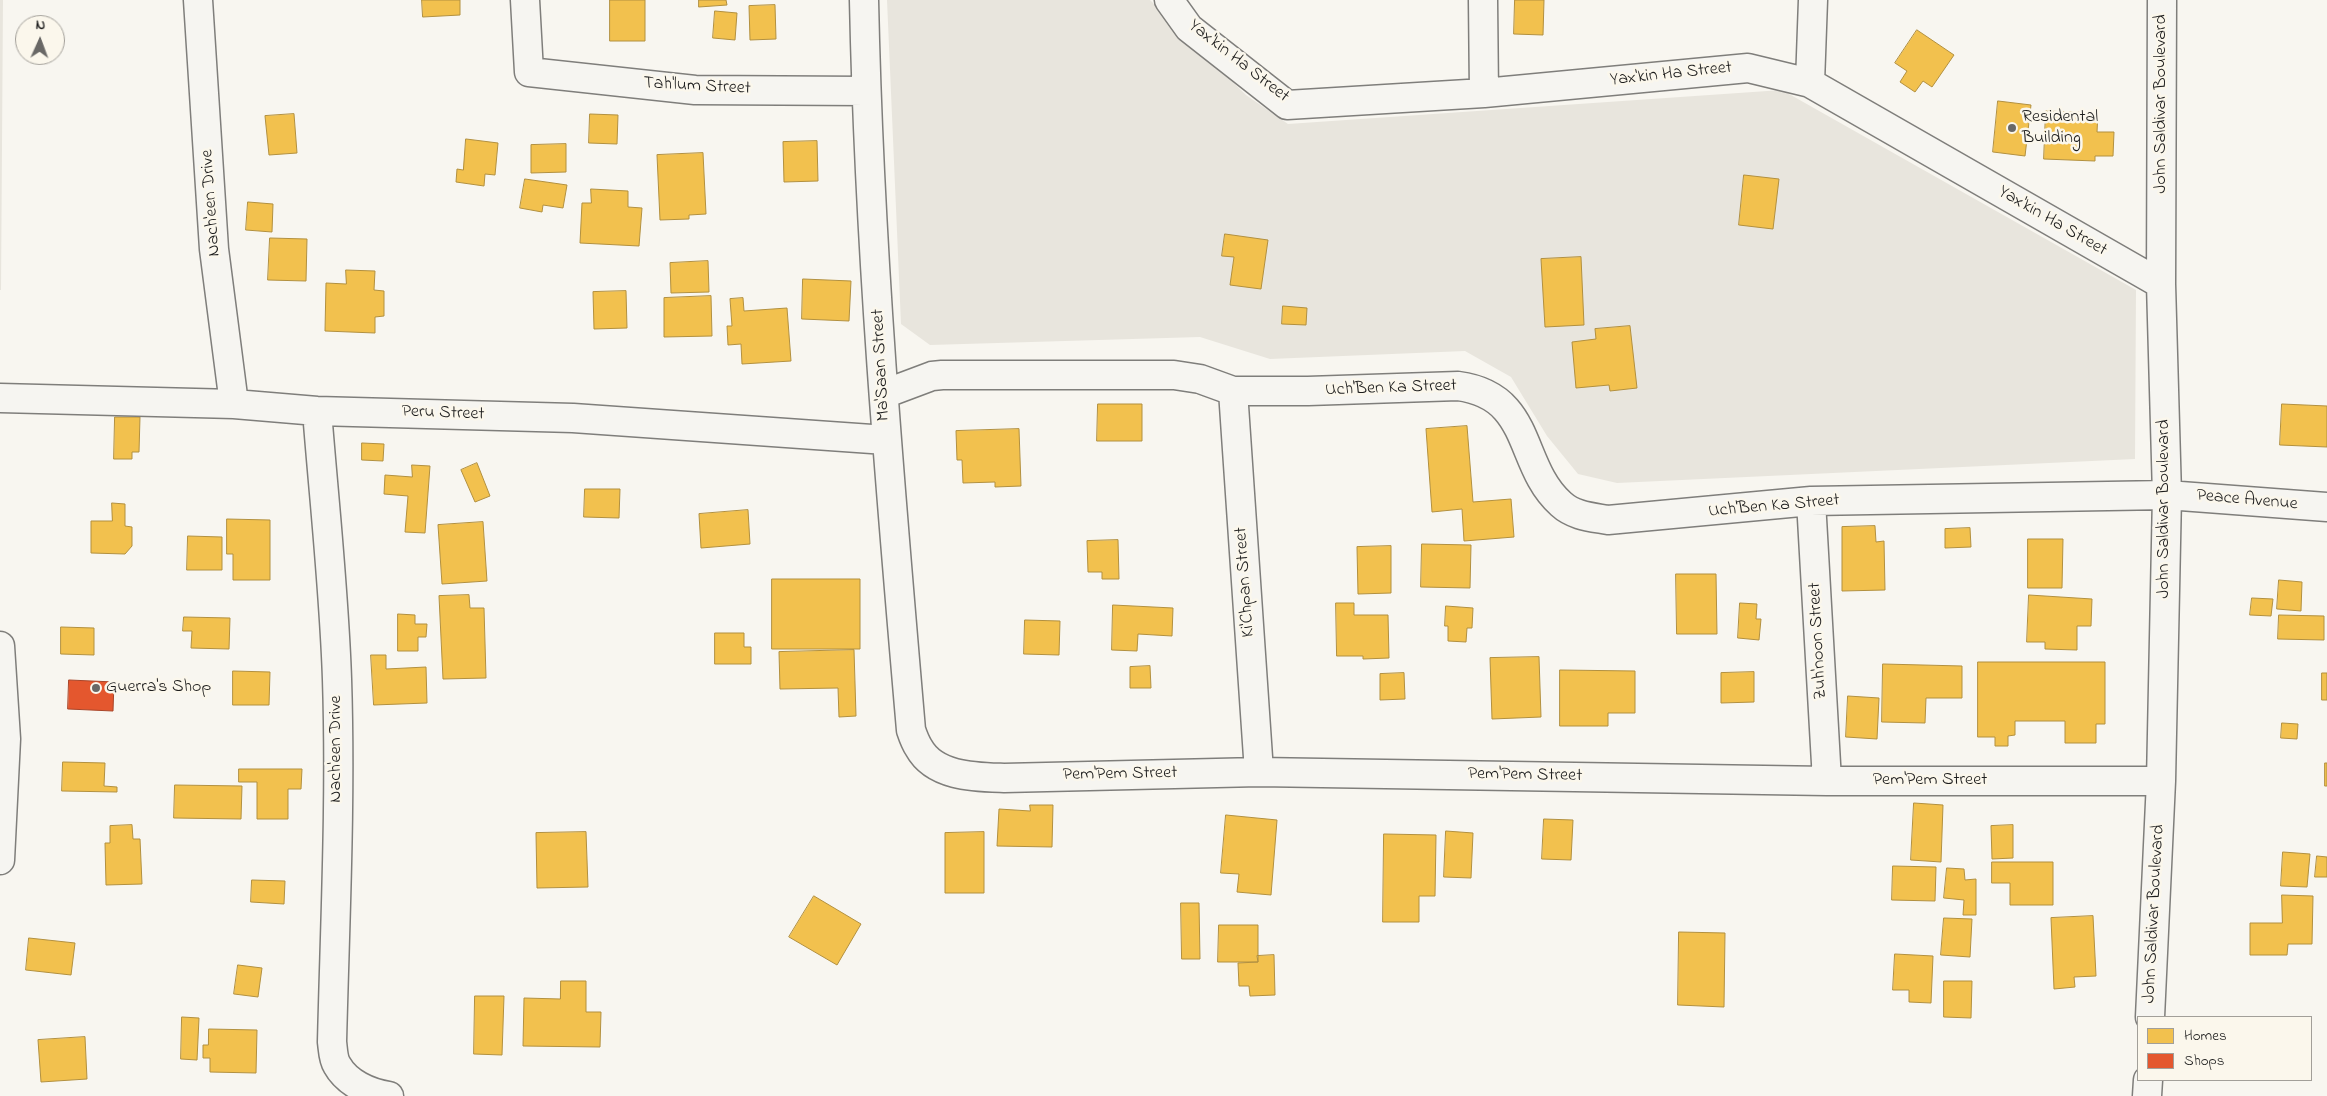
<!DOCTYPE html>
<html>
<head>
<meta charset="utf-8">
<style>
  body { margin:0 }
  #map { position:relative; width:2327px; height:1096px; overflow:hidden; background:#f8f6f0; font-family:"Indie Flower",sans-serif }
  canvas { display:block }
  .legend { position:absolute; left:2137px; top:1016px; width:175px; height:65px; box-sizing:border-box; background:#fbf7ec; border:1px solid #a29f99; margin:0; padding:6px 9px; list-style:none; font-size:15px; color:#1c1c1c }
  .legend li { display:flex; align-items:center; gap:10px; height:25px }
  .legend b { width:25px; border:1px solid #a29f99 }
  .north { position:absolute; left:15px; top:15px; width:50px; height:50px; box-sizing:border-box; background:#fbf7ec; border:1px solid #a29f99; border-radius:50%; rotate:2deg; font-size:14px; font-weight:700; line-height:20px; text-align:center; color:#1c1c1c }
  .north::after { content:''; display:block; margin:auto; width:18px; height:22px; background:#696866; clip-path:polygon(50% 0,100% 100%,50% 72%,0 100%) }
</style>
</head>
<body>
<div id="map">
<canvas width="2327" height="1096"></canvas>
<ul class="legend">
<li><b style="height:14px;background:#f2c14e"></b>Homes</li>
<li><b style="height:14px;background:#e4572e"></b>Shops</li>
</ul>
<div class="north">N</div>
</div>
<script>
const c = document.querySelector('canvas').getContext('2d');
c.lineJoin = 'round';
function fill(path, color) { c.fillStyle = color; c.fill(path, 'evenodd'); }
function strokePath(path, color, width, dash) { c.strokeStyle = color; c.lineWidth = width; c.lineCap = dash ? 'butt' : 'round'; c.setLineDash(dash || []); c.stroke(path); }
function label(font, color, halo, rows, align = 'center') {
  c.font = font + ' "Indie Flower",sans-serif'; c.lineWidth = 5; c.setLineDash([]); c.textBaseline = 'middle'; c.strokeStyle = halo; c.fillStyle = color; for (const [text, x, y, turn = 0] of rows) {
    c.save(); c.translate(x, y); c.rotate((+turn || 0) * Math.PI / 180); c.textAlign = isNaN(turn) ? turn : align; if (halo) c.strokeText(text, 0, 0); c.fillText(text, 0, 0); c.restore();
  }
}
fill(new Path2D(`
  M 0,0 L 3,0 L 1,290 L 0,290 Z
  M 887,0 L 1150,0 L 1246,95 L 1288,124 L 1782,90 L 2136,290 L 2135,459 L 1617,483 L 1578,474 L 1547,436 L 1511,377 L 1465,351 L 1270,359 L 1200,337 L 930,345 L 901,324 Z`), '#e8e5dd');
const homes = new Path2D(`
  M 422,0 L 460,0 L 460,15 L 423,17 Z
  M 610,0 L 645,0 L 645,41 L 610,41 Z
  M 699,0 L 726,0 L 727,5 L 699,7 Z
  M 1515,0 L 1544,0 L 1543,35 L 1514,34 Z
  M 775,5 L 776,39 L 750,40 L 749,6 Z
  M 715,11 L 737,13 L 735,40 L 713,38 Z
  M 1917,30 L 1954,55 L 1932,87 L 1923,81 L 1915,92 L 1900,82 L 1907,71 L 1895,63 Z
  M 1998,101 L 2031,105 L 2025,156 L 1993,152 Z
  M 2046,111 L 2098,113 L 2097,132 L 2114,132 L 2113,156 L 2095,156 L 2095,161 L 2044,159 Z
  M 294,114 L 297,153 L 269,155 L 265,116 Z
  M 590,114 L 618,115 L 617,144 L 589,143 Z
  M 466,139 L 498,143 L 495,175 L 485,174 L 484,186 L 456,182 L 457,169 L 463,170 Z
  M 817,141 L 818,181 L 784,182 L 783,142 Z
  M 566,144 L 566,172 L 531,173 L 531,145 Z
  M 703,153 L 706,214 L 689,215 L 689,219 L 660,220 L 657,155 Z
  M 1744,175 L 1779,179 L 1773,229 L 1739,225 Z
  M 525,179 L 567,185 L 563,208 L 543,205 L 542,212 L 520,208 Z
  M 591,189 L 628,191 L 628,207 L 642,208 L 639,246 L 580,243 L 582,203 L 591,203 Z
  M 248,202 L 273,204 L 272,232 L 246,230 Z
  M 1225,234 L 1268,240 L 1261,289 L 1230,285 L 1234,257 L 1222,256 Z
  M 270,238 L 307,239 L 306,281 L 268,280 Z
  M 1581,257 L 1584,325 L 1545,327 L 1541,259 Z
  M 708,261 L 709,292 L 671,293 L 670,263 Z
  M 346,270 L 375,271 L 374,290 L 384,291 L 384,316 L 375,317 L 375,333 L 325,331 L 326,283 L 346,284 Z
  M 803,279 L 851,281 L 849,321 L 802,319 Z
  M 626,291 L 627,328 L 594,329 L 593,292 Z
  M 711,296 L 712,336 L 664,337 L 664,298 Z
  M 743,298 L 744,311 L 787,308 L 791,361 L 742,364 L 741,344 L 728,345 L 727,326 L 732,326 L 730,299 Z
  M 1283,306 L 1307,308 L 1306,325 L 1282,324 Z
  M 1630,326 L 1637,388 L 1610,391 L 1609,385 L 1576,388 L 1572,342 L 1596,339 L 1595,329 Z
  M 1098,404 L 1142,404 L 1142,441 L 1097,441 Z
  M 2282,404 L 2327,406 L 2327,447 L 2280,445 Z
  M 115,417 L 140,417 L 139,452 L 132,452 L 132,459 L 114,459 Z
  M 1467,426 L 1473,502 L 1511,499 L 1514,537 L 1464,541 L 1462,509 L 1432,512 L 1426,429 Z
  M 1019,429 L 1021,486 L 995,487 L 995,482 L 963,483 L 962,460 L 957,460 L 956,431 Z
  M 362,443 L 384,444 L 383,461 L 362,460 Z
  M 477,463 L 490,496 L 475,502 L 461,470 Z
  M 412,465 L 430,466 L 425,533 L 405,532 L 408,496 L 384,494 L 385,475 L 412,477 Z
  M 585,489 L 620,489 L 619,518 L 584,517 Z
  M 112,503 L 125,504 L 125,526 L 132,527 L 132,546 L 125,554 L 91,553 L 91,521 L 112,521 Z
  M 748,510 L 750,544 L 701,548 L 699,514 Z
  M 227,519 L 270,520 L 270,580 L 233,580 L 233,554 L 227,554 Z
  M 483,522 L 487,581 L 442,584 L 438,525 Z
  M 1875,526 L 1876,542 L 1884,541 L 1885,590 L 1842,591 L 1842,527 Z
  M 1970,528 L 1971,547 L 1945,548 L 1945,529 Z
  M 188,536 L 222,537 L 222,570 L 187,570 Z
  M 2028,539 L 2063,539 L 2062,588 L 2028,588 Z
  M 1118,540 L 1119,579 L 1102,579 L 1102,572 L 1088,572 L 1087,541 Z
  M 1422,544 L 1471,545 L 1470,588 L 1421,587 Z
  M 1391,546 L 1391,593 L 1358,594 L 1357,547 Z
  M 1676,574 L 1716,574 L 1717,634 L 1677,634 Z
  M 772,579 L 860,579 L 860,649 L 772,649 Z
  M 2279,580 L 2302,582 L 2301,611 L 2277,609 Z
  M 469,595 L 470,608 L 484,608 L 486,678 L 443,679 L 439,596 Z
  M 2029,595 L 2092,599 L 2091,626 L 2077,626 L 2077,650 L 2045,649 L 2045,642 L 2027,642 Z
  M 2252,598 L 2273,599 L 2271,616 L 2250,615 Z
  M 1336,603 L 1354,603 L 1354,615 L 1388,615 L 1389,658 L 1363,659 L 1363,656 L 1337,656 Z
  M 1740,603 L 1757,604 L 1756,619 L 1761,619 L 1759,640 L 1738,638 Z
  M 1113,605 L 1173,608 L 1172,636 L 1138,634 L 1137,651 L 1112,650 Z
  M 1446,606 L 1473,608 L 1472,628 L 1467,628 L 1466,642 L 1448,641 L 1448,626 L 1445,626 Z
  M 398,614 L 415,615 L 415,624 L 427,624 L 426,637 L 418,637 L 418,651 L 398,651 Z
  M 2279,615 L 2324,616 L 2324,640 L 2278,639 Z
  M 184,617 L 230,618 L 229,649 L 191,648 L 192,631 L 183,631 Z
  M 1025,620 L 1060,621 L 1059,655 L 1024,654 Z
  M 61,627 L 94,628 L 94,655 L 61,654 Z
  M 715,633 L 744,633 L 744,647 L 751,647 L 751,664 L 715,664 Z
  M 854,650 L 856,716 L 839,717 L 838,688 L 780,689 L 779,652 Z
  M 371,655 L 386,655 L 386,669 L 426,667 L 427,703 L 374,705 Z
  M 1539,657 L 1541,717 L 1492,719 L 1490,658 Z
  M 1978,662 L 2105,662 L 2105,724 L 2096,724 L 2096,743 L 2065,743 L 2065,721 L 2015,721 L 2015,735 L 2008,736 L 2008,746 L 1995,746 L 1995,737 L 1978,737 Z
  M 1883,664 L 1962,666 L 1962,698 L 1926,698 L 1925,723 L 1882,722 Z
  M 1150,666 L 1151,688 L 1130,688 L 1130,667 Z
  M 1560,670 L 1635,671 L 1635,713 L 1608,713 L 1608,726 L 1560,726 Z
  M 233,671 L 270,672 L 269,705 L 233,705 Z
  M 1754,672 L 1754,702 L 1721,703 L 1721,673 Z
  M 1404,673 L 1405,699 L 1380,700 L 1380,674 Z
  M 2322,673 L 2327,673 L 2327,700 L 2322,700 Z
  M 1848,696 L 1879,698 L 1877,739 L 1846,737 Z
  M 2282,723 L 2298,724 L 2297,739 L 2281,738 Z
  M 63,762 L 105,763 L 104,786 L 117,787 L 117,792 L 62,791 Z
  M 2325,763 L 2327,763 L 2327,786 L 2325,786 Z
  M 239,769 L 302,769 L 301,789 L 288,789 L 288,819 L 257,819 L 257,782 L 239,782 Z
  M 175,785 L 242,786 L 241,819 L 174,818 Z
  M 1914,803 L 1943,805 L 1941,862 L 1911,860 Z
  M 1030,805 L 1053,805 L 1052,847 L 997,846 L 999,809 L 1030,811 Z
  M 1226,815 L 1277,820 L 1271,895 L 1237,892 L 1239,874 L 1221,873 Z
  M 1544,819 L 1573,820 L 1571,860 L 1542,859 Z
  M 132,825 L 133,839 L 140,839 L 142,884 L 106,885 L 105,843 L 110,843 L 110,826 Z
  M 2013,825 L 2013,858 L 1992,859 L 1991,826 Z
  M 1446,831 L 1473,833 L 1471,878 L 1444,877 Z
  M 586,832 L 588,887 L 537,888 L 536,833 Z
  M 984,832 L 984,893 L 945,893 L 945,833 Z
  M 1384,834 L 1436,835 L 1435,896 L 1419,896 L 1419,922 L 1383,922 Z
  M 2283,852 L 2310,854 L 2307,887 L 2281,886 Z
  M 2317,856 L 2327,857 L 2327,877 L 2315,877 Z
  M 1992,862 L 2053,862 L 2053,905 L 2010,905 L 2010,883 L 1992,883 Z
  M 1893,866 L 1936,867 L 1935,901 L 1892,900 Z
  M 1947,868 L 1964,869 L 1965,880 L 1976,879 L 1976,915 L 1963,915 L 1964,900 L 1944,898 Z
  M 252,880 L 285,881 L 284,904 L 251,902 Z
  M 2282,895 L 2313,896 L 2312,944 L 2288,944 L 2287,955 L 2250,955 L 2250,923 L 2282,923 Z
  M 814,896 L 861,924 L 837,965 L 789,937 Z
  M 1181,903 L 1199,903 L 1200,959 L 1182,959 Z
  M 2093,916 L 2096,976 L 2074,977 L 2075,987 L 2054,989 L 2051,918 Z
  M 1944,918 L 1972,919 L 1970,957 L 1941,955 Z
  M 1219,925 L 1258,925 L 1258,962 L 1218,962 Z
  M 1679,932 L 1725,933 L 1724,1007 L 1678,1005 Z
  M 29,938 L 75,943 L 71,975 L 26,970 Z
  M 1895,954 L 1933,956 L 1931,1003 L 1909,1002 L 1909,990 L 1893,990 Z
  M 1274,955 L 1275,995 L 1250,996 L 1249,986 L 1239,986 L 1238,963 L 1258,962 L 1257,956 Z
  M 238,965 L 262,968 L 258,997 L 234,994 Z
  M 561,981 L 586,981 L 586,1012 L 601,1012 L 600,1047 L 523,1046 L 524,998 L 560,999 Z
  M 1944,981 L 1972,981 L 1971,1018 L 1944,1017 Z
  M 475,996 L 504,996 L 502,1055 L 474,1054 Z
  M 182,1017 L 199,1018 L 197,1060 L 181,1059 Z
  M 209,1029 L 257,1030 L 256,1073 L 210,1072 L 210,1058 L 203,1058 L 203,1045 L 208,1045 Z
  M 85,1037 L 87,1079 L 41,1082 L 38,1040 Z`);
fill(homes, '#f2c14e');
strokePath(homes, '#b2903f', 1);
const shops = new Path2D(`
  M 69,680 L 114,682 L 113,711 L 68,709 Z`);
fill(shops, '#e4572e');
strokePath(shops, '#a84529', 1);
const minor = new Path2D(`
  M 198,0 L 214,249 L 234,404
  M 525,0 L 529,72 L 695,90 L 866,91
  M 864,0 C 869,244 890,487 911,730 C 913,736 915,742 919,748 C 935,777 976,777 1004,778 L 1259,772 L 1827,781 L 2161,781
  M 1169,0 L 1189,28 L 1287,105 L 1484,93 L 1748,68 L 1810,83 L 2161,284
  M 1483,0 L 1484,93
  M 1810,83 L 1813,0
  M 1233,391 L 1259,772
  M 884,394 L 932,376 L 942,375 L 1174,375 L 1200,379 L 1233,391 L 1308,391 L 1458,386 C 1534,396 1517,465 1561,504 C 1574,516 1591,517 1608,520 L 1811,501 L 2167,495 L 2327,507
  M 0,398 L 234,404 L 317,411 L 573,418 L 886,440
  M 317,411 C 324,500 334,589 337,679 C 341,800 335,921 332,1042 C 333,1049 333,1059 337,1065 C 347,1083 369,1093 389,1096
  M 1811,501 L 1827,781
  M 0,646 L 6,739 L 0,860
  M 2150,1017 L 2161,781 L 2167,495 L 2161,284 L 2162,0
  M 2147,1096 L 2148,1080`);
strokePath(minor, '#7f7e7b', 31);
strokePath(minor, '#f6f5f1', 28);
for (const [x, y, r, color] of [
  [2012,128,5,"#696866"],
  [96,688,5,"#696866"]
]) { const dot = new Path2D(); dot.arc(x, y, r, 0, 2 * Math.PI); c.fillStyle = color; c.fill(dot); strokePath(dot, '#fbf7ec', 2); }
label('18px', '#1c1c1c', '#fbf7ec', [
  ["Yax'kin Ha Street",1238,62,38],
  ["Yax'kin Ha Street",1671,75,-6],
  ["Tah'lum Street",697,87,3],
  ["John Saldivar Boulevard",2162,104,-90],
  ["Nach'een Drive",212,203,-94],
  ["Yax'kin Ha Street",2052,222,30],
  ["Ma'Saan Street",882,365,-93],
  ["Uch'Ben Ka Street",1391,389,-2],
  ["Peru Street",443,414,2],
  ["Peace Avenue",2247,501,5],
  ["Uch'Ben Ka Street",1774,507,-5],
  ["John Saldivar Boulevard",2165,509,-90],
  ["Ki'Chpan Street",1246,582,-94],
  ["Zuh'noon Street",1819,641,-93],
  ["Nach'een Drive",337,749,-90],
  ["Pem'Pem Street",1120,775,-1],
  ["Pem'Pem Street",1525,776,1],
  ["Pem'Pem Street",1930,781],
  ["John Saldivar Boulevard",2155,914,-87]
]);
label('18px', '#1c1c1c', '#fbf7ec', [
  ["Residental",2022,118],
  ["Building",2022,139],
  ["Guerra's Shop",106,688]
], 'left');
</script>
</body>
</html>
